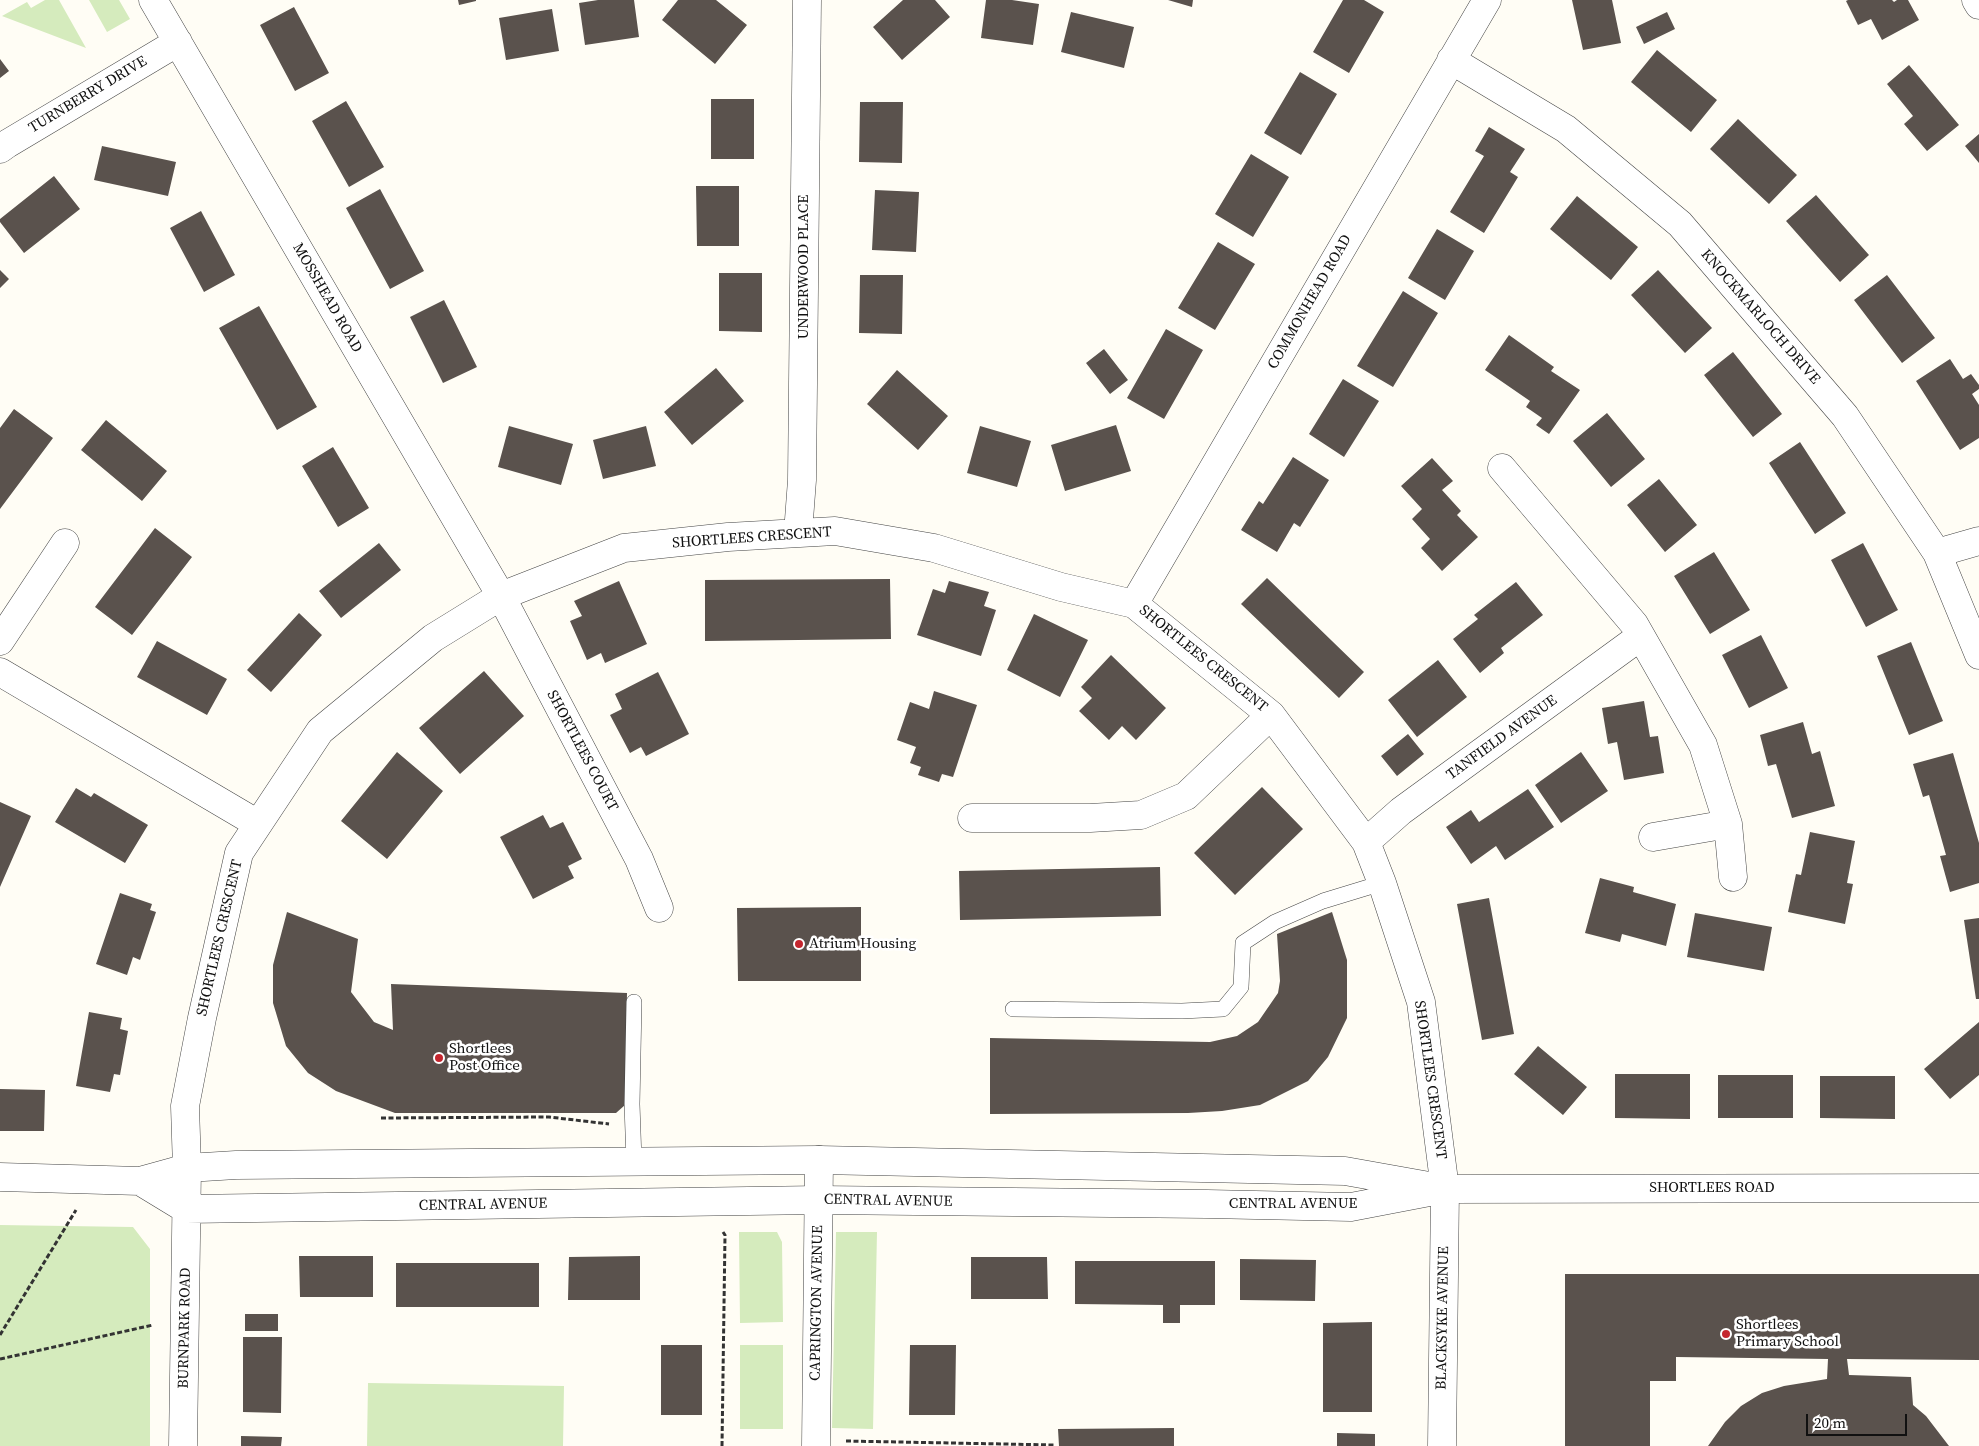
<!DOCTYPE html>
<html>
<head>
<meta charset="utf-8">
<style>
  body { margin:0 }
  #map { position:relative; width:1979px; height:1446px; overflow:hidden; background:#fffdf5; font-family:"Source Serif 4",serif }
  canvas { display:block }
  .scale { position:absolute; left:1806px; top:1414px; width:101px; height:22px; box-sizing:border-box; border:2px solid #111; border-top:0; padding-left:6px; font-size:15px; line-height:18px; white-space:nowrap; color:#111; -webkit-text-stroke:4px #fff; paint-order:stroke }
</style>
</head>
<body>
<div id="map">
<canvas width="1979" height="1446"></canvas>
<div class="scale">20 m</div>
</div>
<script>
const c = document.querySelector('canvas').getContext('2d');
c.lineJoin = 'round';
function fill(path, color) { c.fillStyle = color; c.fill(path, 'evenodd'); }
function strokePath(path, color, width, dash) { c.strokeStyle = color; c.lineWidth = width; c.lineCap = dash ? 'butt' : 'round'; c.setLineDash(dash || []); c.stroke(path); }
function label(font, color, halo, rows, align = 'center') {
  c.font = font + ' "Source Serif 4",serif'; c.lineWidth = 5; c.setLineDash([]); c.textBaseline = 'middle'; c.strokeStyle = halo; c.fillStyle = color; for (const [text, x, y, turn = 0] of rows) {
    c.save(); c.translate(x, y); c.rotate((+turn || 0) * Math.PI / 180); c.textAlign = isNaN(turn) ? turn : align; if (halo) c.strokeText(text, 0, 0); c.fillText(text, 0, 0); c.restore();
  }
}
fill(new Path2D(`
  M 45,0 L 59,0 L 86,48 L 2,16 L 27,2 L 31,8 Z
  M 89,0 L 119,0 L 130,19 L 107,32 Z
  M 0,1225 L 133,1227 L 150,1249 L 150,1446 L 0,1446 Z
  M 739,1232 L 777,1232 L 782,1242 L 783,1322 L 740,1323 Z
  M 836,1232 L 877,1232 L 873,1429 L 832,1428 Z
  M 740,1345 L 783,1345 L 783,1429 L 740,1429 Z
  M 368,1383 L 564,1386 L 563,1446 L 367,1446 Z`), '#d5ebbd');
fill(new Path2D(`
  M 458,0 L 476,0 L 476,1 L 459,5 Z
  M 598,0 L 634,0 L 639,37 L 585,45 L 579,3 Z
  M 678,0 L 716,0 L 747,25 L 715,64 L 662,20 Z
  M 903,0 L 935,0 L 950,17 L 902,60 L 873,27 Z
  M 986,0 L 1012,0 L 1039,4 L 1033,45 L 981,38 Z
  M 1168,0 L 1193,0 L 1192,7 Z
  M 1343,0 L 1364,0 L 1384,12 L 1349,73 L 1313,52 Z
  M 1572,0 L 1612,0 L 1621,43 L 1583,50 Z
  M 1848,0 L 1892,0 L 1894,2 L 1897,0 L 1908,0 L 1919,20 L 1882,40 L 1871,19 L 1858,25 L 1846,1 Z
  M 294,7 L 329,73 L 295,91 L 260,25 Z
  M 552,9 L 559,51 L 506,60 L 499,18 Z
  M 1071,12 L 1134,27 L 1124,68 L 1061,52 Z
  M 1667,12 L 1675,29 L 1644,44 L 1636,27 Z
  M 1657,50 L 1717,100 L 1691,132 L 1631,82 Z
  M 0,59 L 9,71 L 0,78 Z
  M 1909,65 L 1959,125 L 1927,151 L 1904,124 L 1913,116 L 1887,84 Z
  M 1300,72 L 1337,94 L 1301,155 L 1264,133 Z
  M 711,99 L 754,99 L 754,159 L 711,159 Z
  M 346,101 L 384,167 L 349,187 L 312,121 Z
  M 860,102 L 903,102 L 902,163 L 859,162 Z
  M 1738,119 L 1797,175 L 1769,204 L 1710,149 Z
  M 1489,127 L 1525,149 L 1510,172 L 1518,177 L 1484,233 L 1450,212 L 1484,156 L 1475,151 Z
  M 1979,134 L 1979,163 L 1965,146 Z
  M 102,146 L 176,162 L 168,196 L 94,180 Z
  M 1251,154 L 1289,177 L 1253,237 L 1215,214 Z
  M 54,176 L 80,209 L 24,253 L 0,222 L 0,219 Z
  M 696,186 L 739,186 L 739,246 L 697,246 Z
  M 380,189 L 424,271 L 390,289 L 346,208 Z
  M 875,190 L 919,192 L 916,252 L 872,250 Z
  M 1816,195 L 1869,255 L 1840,282 L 1786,221 Z
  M 1577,196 L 1638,247 L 1611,280 L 1550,229 Z
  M 201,211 L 235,275 L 204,292 L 170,228 Z
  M 1437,229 L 1474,251 L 1445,300 L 1408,278 Z
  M 1218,242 L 1255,264 L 1215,330 L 1178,308 Z
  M 0,270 L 9,279 L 0,288 Z
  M 1658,270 L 1712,328 L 1685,353 L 1631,295 Z
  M 719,273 L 762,273 L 762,332 L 719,331 Z
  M 860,275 L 903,275 L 902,334 L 859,333 Z
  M 1887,275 L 1935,338 L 1902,363 L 1854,300 Z
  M 1403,291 L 1438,313 L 1393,387 L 1357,366 Z
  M 444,300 L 477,367 L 443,383 L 410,317 Z
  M 259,306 L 317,407 L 277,430 L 219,328 Z
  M 1166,329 L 1203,350 L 1164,419 L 1127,398 Z
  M 1509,335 L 1554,367 L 1551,371 L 1580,390 L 1549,434 L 1536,425 L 1542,418 L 1526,407 L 1530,401 L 1485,370 Z
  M 1104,349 L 1128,380 L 1110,394 L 1086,363 Z
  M 1733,352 L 1782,414 L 1753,437 L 1704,375 Z
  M 1950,359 L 1963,379 L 1971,374 L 1979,385 L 1979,389 L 1972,394 L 1979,405 L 1979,438 L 1960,450 L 1916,381 Z
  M 716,368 L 744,401 L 692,445 L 664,412 Z
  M 897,370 L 948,416 L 918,450 L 867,404 Z
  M 1343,379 L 1379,401 L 1344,457 L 1309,434 Z
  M 14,409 L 53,438 L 0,509 L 0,428 Z
  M 1607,413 L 1645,459 L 1611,487 L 1573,441 Z
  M 106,420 L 167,471 L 142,501 L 81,450 Z
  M 1116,425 L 1131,471 L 1065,491 L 1051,445 Z
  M 509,426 L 573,444 L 561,485 L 498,467 Z
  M 646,426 L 656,466 L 603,479 L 593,440 Z
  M 980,426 L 1031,441 L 1017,487 L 967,473 Z
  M 1800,442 L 1846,513 L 1815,534 L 1769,463 Z
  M 333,447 L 369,508 L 338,527 L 302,466 Z
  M 1293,457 L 1329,480 L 1300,527 L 1294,523 L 1277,552 L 1241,530 L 1259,501 L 1263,504 Z
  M 1432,458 L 1453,481 L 1442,490 L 1461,511 L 1457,515 L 1478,537 L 1442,571 L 1421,548 L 1430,539 L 1412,519 L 1422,509 L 1401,486 Z
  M 1659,479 L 1697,525 L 1665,552 L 1627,505 Z
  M 155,528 L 192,557 L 132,635 L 95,607 Z
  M 379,543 L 401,570 L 341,618 L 319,591 Z
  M 1863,543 L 1898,610 L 1866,627 L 1831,560 Z
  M 1714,552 L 1750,610 L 1710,634 L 1674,576 Z
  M 1267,578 L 1364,672 L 1339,698 L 1241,604 Z
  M 890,579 L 891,639 L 705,641 L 705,580 Z
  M 619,581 L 647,644 L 605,663 L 601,653 L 587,660 L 570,621 L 582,616 L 574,601 Z
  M 949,581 L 989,592 L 984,606 L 996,610 L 981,656 L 917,635 L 933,589 L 945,593 Z
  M 1516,582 L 1543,615 L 1501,648 L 1504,653 L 1480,673 L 1453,639 L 1478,619 L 1474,615 Z
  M 299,613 L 322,635 L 271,692 L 247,670 Z
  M 1034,614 L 1088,640 L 1060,697 L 1007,670 Z
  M 1761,635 L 1788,688 L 1749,708 L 1722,655 Z
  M 157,641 L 227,679 L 207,715 L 137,677 Z
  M 1911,642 L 1943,721 L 1909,735 L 1877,656 Z
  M 1111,655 L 1166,708 L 1136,740 L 1122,726 L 1109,740 L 1079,711 L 1092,698 L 1081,687 Z
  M 1438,660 L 1467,697 L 1417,737 L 1388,700 Z
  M 484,671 L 524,716 L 460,774 L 419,728 Z
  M 658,672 L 689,734 L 646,756 L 641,747 L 630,753 L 610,715 L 622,709 L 615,694 Z
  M 934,691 L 977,705 L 953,777 L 942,774 L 939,782 L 918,775 L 921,767 L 910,763 L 916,747 L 897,740 L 910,702 L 929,709 Z
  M 1644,701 L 1650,737 L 1658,736 L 1664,773 L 1624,780 L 1617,742 L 1608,744 L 1602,708 Z
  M 1803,722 L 1812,754 L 1820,751 L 1835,806 L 1792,818 L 1776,764 L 1768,766 L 1760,735 Z
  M 1408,734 L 1424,754 L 1397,776 L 1381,756 Z
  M 397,752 L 443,791 L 387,859 L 341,821 Z
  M 1581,752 L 1608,791 L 1561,823 L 1535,785 Z
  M 1953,753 L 1979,843 L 1979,883 L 1950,892 L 1940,856 L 1946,855 L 1929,795 L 1923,797 L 1913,764 Z
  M 1262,787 L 1303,829 L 1235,895 L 1194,853 Z
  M 76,788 L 91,797 L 94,793 L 148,825 L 125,863 L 55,822 Z
  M 1528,789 L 1554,827 L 1505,860 L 1496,846 L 1471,864 L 1446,827 L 1471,810 L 1479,822 Z
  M 0,802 L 31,816 L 0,887 Z
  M 543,815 L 550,828 L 563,822 L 582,859 L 568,866 L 574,878 L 533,899 L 500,837 Z
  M 1810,832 L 1855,841 L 1847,883 L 1853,884 L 1845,924 L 1788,912 L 1796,874 L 1801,875 Z
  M 1160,867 L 1161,916 L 960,920 L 959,871 Z
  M 1600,878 L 1634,887 L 1633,892 L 1676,904 L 1666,946 L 1622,934 L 1620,942 L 1585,933 Z
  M 120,893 L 152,904 L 150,910 L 156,912 L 140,960 L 133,957 L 127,975 L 96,964 Z
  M 1489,898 L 1514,1034 L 1482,1040 L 1457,904 Z
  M 861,907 L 861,981 L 738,981 L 737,908 Z
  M 287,912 L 358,939 L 351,992 L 374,1022 L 393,1030 L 391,984 L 627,993 L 625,1105 L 616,1113 L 395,1113 L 336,1091 L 308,1073 L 286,1046 L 273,1003 L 273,965 Z
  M 1332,912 L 1347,960 L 1347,1018 L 1328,1057 L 1308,1081 L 1260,1105 L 1222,1111 L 1188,1113 L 990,1114 L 990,1038 L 1210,1042 L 1237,1036 L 1258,1022 L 1278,993 L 1280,981 L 1277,934 Z
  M 1695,913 L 1772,927 L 1764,971 L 1687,957 Z
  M 1979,918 L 1979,999 L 1976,999 L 1964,920 Z
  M 89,1012 L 122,1018 L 120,1029 L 128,1031 L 120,1075 L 114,1074 L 110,1092 L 76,1086 Z
  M 1979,1022 L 1979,1075 L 1950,1099 L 1924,1069 Z
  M 1538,1046 L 1587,1087 L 1563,1115 L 1514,1074 Z
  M 1615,1074 L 1690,1074 L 1690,1119 L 1615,1118 Z
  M 1718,1075 L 1793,1075 L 1793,1118 L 1718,1118 Z
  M 1820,1076 L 1895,1076 L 1895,1119 L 1820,1118 Z
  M 0,1089 L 45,1090 L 44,1131 L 0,1131 Z
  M 299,1256 L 373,1256 L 373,1297 L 300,1297 Z
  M 640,1256 L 640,1300 L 568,1300 L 569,1257 Z
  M 971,1257 L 1047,1257 L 1048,1299 L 971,1299 Z
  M 1240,1259 L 1316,1260 L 1315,1301 L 1240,1300 Z
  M 1075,1261 L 1215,1261 L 1215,1305 L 1180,1305 L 1180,1323 L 1163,1323 L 1163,1305 L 1075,1304 Z
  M 396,1263 L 539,1263 L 539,1307 L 396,1307 Z
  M 1565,1274 L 1979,1274 L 1979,1360 L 1847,1359 L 1849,1375 L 1911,1377 L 1913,1405 L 1926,1416 L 1949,1446 L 1708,1446 L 1725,1422 L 1741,1406 L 1762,1393 L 1784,1386 L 1827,1379 L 1828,1359 L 1676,1357 L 1676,1381 L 1650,1381 L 1650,1446 L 1565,1446 Z
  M 245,1314 L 278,1314 L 278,1331 L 245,1331 Z
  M 1372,1322 L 1372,1412 L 1323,1412 L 1323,1323 Z
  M 243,1337 L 282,1337 L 281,1413 L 243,1412 Z
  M 661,1345 L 702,1345 L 702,1415 L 661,1415 Z
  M 910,1345 L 956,1345 L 955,1415 L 909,1415 Z
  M 1174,1428 L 1174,1446 L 1059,1446 L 1058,1429 Z
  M 1337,1433 L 1375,1434 L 1375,1446 L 1337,1446 Z
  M 241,1436 L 282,1437 L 281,1446 L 241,1446 Z`), '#5a524d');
const service = new Path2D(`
  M 634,1002 L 632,1104 L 634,1161
  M 1013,1009 L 1182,1011 L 1223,1009 L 1241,987 L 1243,943 L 1275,922 L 1323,901 L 1382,883`);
const minor = new Path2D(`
  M 153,0 L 501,596 L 639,859 L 659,908
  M 1976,0 L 1979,5
  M 1451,60 L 1566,129 L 1680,224 L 1845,416 L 1937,553 L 1979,655
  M 0,149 L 7,144 L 178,42
  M 1502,468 L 1634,624 L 1703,745 L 1728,824 L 1733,877
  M 798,533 L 802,480 L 807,0
  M 1937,553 L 1979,541
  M 1134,604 L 1487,0
  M 0,641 L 65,543
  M 0,672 L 258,824
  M 972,818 L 1090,818 L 1141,815 L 1186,796 L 1271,715
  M 1653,837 L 1728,824
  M 1366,842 L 1401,811 L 1641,636
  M 0,1177 L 140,1181 L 187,1168 L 236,1165 L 819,1160 L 1345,1171 L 1429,1186
  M 140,1181 L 186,1209 L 819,1200 L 1207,1204 L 1351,1207 L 1445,1189 L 1979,1188
  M 183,1446 L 187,1168 L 185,1106 L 202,1018 L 239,853 L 320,731 L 433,638 L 501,596 L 624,548 L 728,537 L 835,531 L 934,548 L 1061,587 L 1134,604 L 1271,715 L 1366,842 L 1382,883 L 1421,1002 L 1445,1189 L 1442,1446`);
const tertiary = new Path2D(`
  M 816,1446 L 819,1160`);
strokePath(service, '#444', 16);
strokePath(minor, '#444', 29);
strokePath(tertiary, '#444', 29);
strokePath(new Path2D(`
  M 381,1118 L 549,1117 L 609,1124
  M 0,1335 L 76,1210
  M 0,1359 L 153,1325
  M 846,1441 L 1055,1445
  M 722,1446 L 725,1235 L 723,1232`), '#333', 3, [5, 2.5]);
strokePath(service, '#fff', 15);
strokePath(minor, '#fff', 28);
strokePath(tertiary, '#fff', 28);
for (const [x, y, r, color] of [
  [799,944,5,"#c4262e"],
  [439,1058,5,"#c4262e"],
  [1726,1334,5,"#c4262e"]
]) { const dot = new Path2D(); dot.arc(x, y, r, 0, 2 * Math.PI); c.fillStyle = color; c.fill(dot); strokePath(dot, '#fff', 2); }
label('15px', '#111', '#fff', [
  ["TURNBERRY DRIVE",88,95,-31],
  ["UNDERWOOD PLACE",804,267,-90],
  ["MOSSHEAD ROAD",327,298,60],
  ["COMMONHEAD ROAD",1310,302,-60],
  ["KNOCKMARLOCH DRIVE",1760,317,49],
  ["SHORTLEES CRESCENT",752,538,-4],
  ["SHORTLEES CRESCENT",1203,659,39],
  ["TANFIELD AVENUE",1502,738,-36],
  ["SHORTLEES COURT",582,751,62],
  ["SHORTLEES CRESCENT",220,938,-77],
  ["SHORTLEES CRESCENT",1430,1080,82],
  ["SHORTLEES ROAD",1712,1188],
  ["CENTRAL AVENUE",888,1201,1],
  ["CENTRAL AVENUE",1293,1204],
  ["CENTRAL AVENUE",483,1205,-1],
  ["CAPRINGTON AVENUE",817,1303,-89],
  ["BLACKSYKE AVENUE",1443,1318,-89],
  ["BURNPARK ROAD",185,1328,-89]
]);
label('15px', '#111', '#fff', [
  ["Atrium Housing",809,944],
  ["Shortlees",449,1049],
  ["Post Office",449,1066],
  ["Shortlees",1736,1325],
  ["Primary School",1736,1342]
], 'left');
</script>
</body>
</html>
